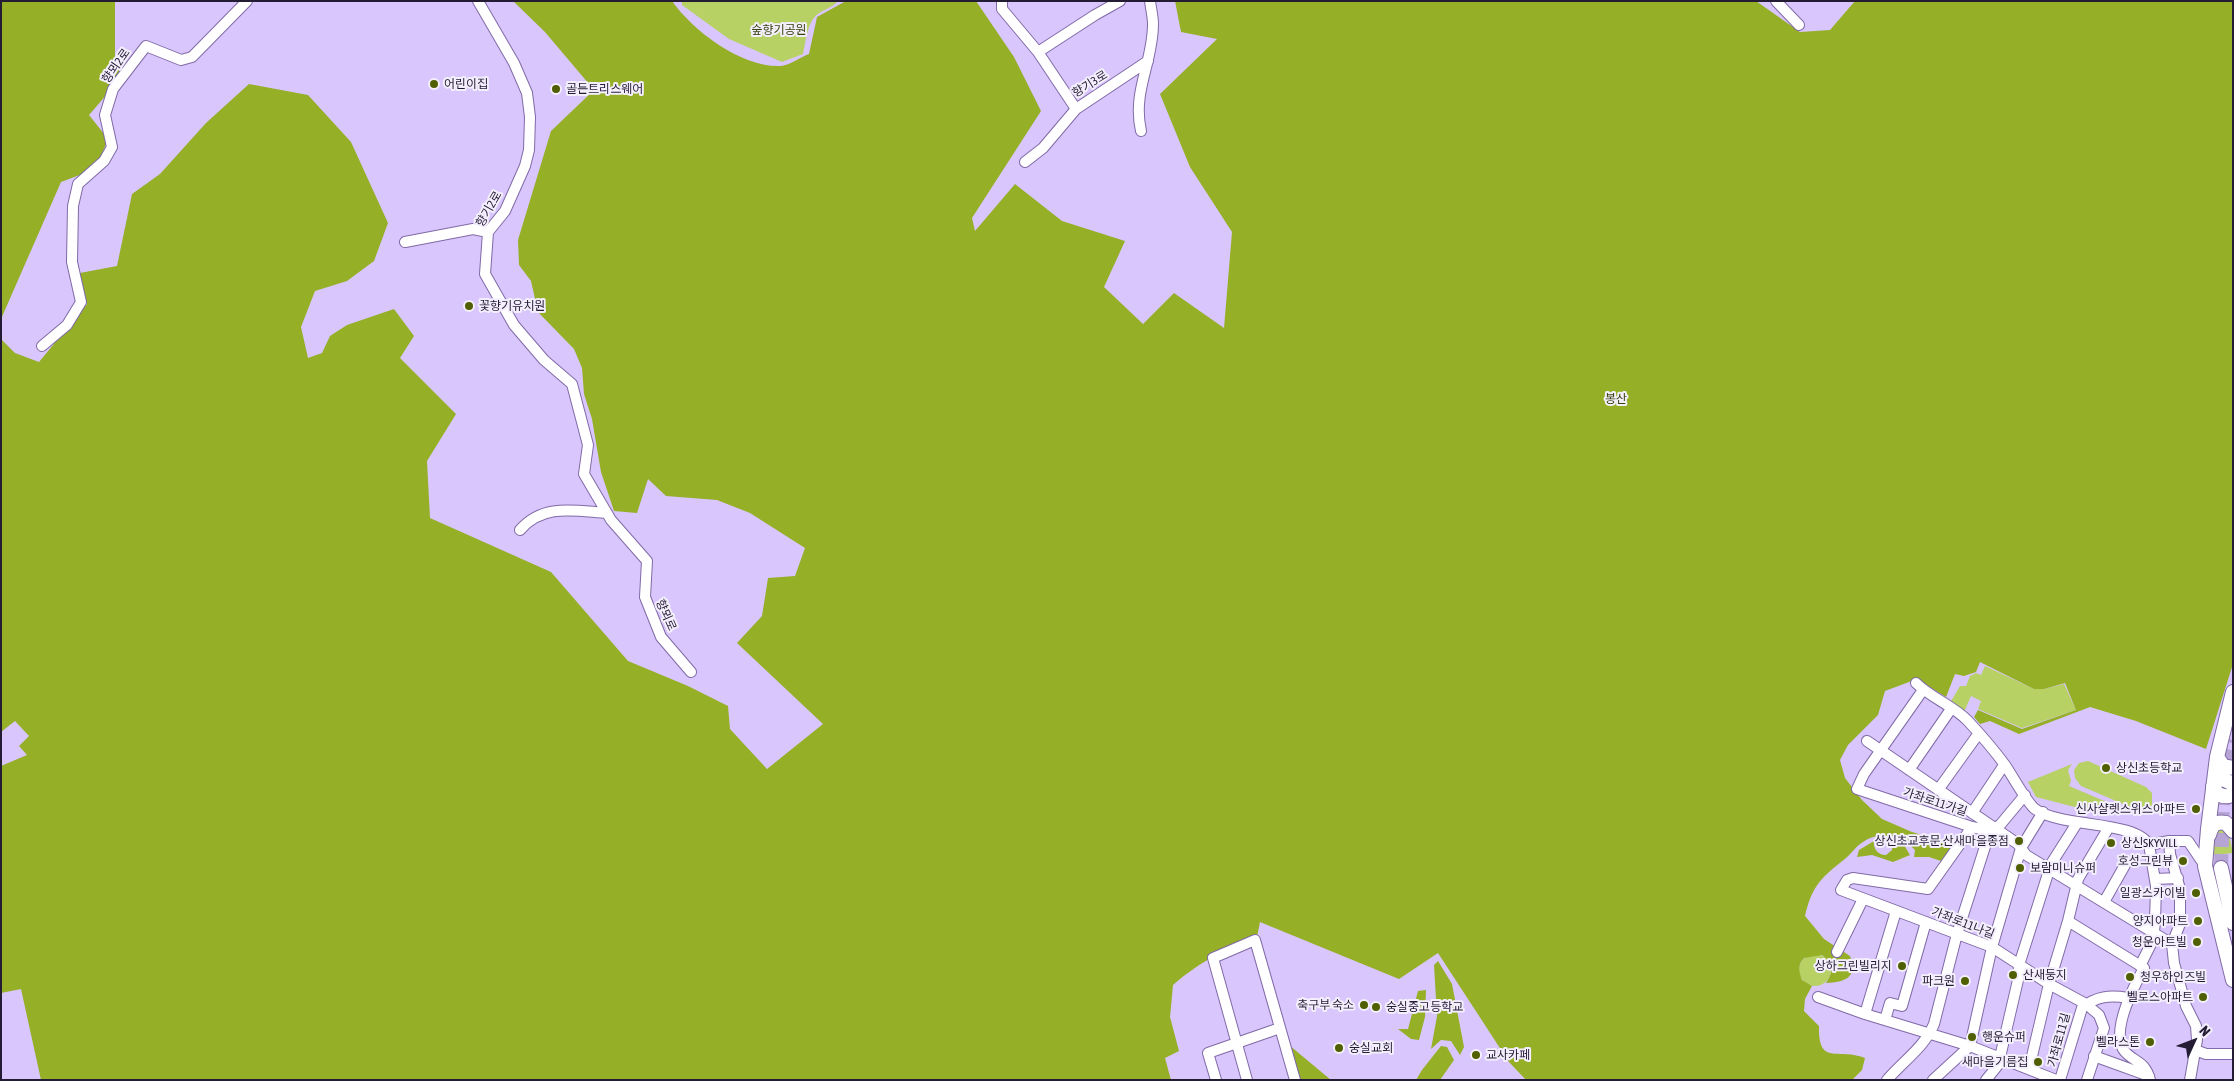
<!DOCTYPE html>
<html>
<head>
<meta charset="utf-8">
<style>
  body { margin:0 }
  #map { position:relative; width:2234px; height:1081px; overflow:hidden; background:#d9c6fc; font-family:"Asap Condensed",sans-serif }
  canvas { display:block }
  .frame { position:absolute; inset:0; border:2px solid #241b34; pointer-events:none }
  .north { position:absolute; left:2169px; top:1016px; width:50px; height:50px; -webkit-text-stroke:4px #f4effd; paint-order:stroke; rotate:47deg; font-size:14px; font-weight:700; line-height:20px; text-align:center; color:#241b34 }
  .north::after { content:''; display:block; margin:auto; width:18px; height:22px; background:#241b34; clip-path:polygon(50% 0,100% 100%,50% 72%,0 100%) }
</style>
</head>
<body>
<div id="map">
<canvas width="2234" height="1081"></canvas>
<div class="frame"></div>
<div class="north">N</div>
</div>
<script>
const c = document.querySelector('canvas').getContext('2d');
c.lineJoin = 'round';
function fill(path, color) { c.fillStyle = color; c.fill(path, 'evenodd'); }
function strokePath(path, color, width, dash) { c.strokeStyle = color; c.lineWidth = width; c.lineCap = dash ? 'butt' : 'round'; c.setLineDash(dash || []); c.stroke(path); }
function label(font, color, halo, rows, align = 'center') {
  c.font = font + ' "Asap Condensed","Noto Sans KR",sans-serif'; c.lineWidth = 4; c.setLineDash([]); c.textBaseline = 'middle'; c.strokeStyle = halo; c.fillStyle = color; for (const [text, x, y, turn = 0] of rows) {
    c.save(); c.translate(x, y); c.rotate((+turn || 0) * Math.PI / 180); c.textAlign = isNaN(turn) ? turn : align; if (halo) c.strokeText(text, 0, 0); c.fillText(text, 0, 0); c.restore();
  }
}
fill(new Path2D(`
  M 682,1 L 838,1 C 832,8 825,9 818,14 C 807,22 806,41 803,54 L 782,62 L 729,39 L 682,5 Z
  M 1985,666 L 2034,689 L 2044,689 L 2064,684 L 2076,710 L 2022,728 L 1978,709 L 1981,701 L 1971,696 L 1964,712 L 1950,703 L 1960,686 L 1966,686 L 1970,676 L 1976,673 L 1981,675 Z
  M 2088,761 L 2146,787 L 2152,793 L 2152,805 L 2144,810 L 2137,810 L 2081,786 L 2075,778 L 2074,770 L 2079,763 Z
  M 2072,764 L 2068,770 L 2071,781 L 2069,786 L 2128,811 L 2126,814 L 2096,807 L 2094,812 L 2036,797 L 2028,782 Z
  M 2214,829 L 2228,830 L 2233,853 L 2209,856 Z
  M1799 970a16 16 0 1 1 32 0a16 16 0 1 1-32 0Z`), '#b8d165');
fill(new Path2D(`
  M 1,1 L 115,1 L 115,57 L 121,78 L 89,115 L 108,139 L 96,169 L 61,182 L 1,319 Z
  M 513,1 L 672,1 C 693,31 742,68 781,66 C 790,65 801,57 809,54 L 817,17 L 846,1 L 976,1 L 1014,57 L 1041,111 L 972,218 L 975,231 L 1015,184 L 1062,221 L 1125,241 L 1104,287 L 1143,324 L 1174,293 L 1224,328 L 1232,232 L 1190,167 L 1160,94 L 1217,39 L 1181,32 L 1175,1 L 1756,1 L 1800,32 L 1830,30 L 1855,1 L 2233,1 L 2233,664 L 2206,749 L 2136,721 L 2090,707 L 2019,734 L 1990,721 L 1980,724 L 1974,717 L 1978,710 L 2022,729 L 2076,710 L 2065,683 L 2044,689 L 2034,689 L 1980,662 L 1976,672 L 1964,676 L 1955,674 L 1946,697 L 1917,679 L 1885,691 L 1878,715 L 1848,745 L 1840,760 L 1845,778 L 1862,800 L 1882,819 L 1912,832 L 1955,845 L 1944,862 L 1929,857 L 1914,857 L 1915,850 C 1902,836 1880,830 1863,842 C 1856,846 1852,853 1846,858 C 1822,877 1812,885 1805,916 L 1824,939 L 1850,956 C 1858,978 1845,982 1826,983 C 1834,971 1834,964 1822,955 L 1804,958 C 1797,965 1799,972 1802,980 L 1812,986 L 1805,999 L 1804,1011 L 1819,1026 C 1818,1067 1838,1047 1865,1058 L 1862,1070 L 1852,1080 L 1526,1080 L 1509,1062 L 1438,953 L 1399,979 L 1260,922 L 1257,937 C 1223,951 1202,960 1173,985 L 1170,1017 L 1179,1051 L 1165,1058 L 1171,1080 L 41,1080 L 21,989 L 1,993 L 1,766 L 27,755 L 19,746 L 29,736 L 15,721 L 1,732 L 1,339 L 15,353 L 39,362 L 87,304 L 80,273 L 117,266 L 132,194 L 160,174 L 206,123 L 249,84 L 308,95 L 351,142 L 388,223 L 374,261 L 347,281 L 315,291 L 301,327 L 308,358 L 322,353 L 330,336 L 347,325 L 394,309 L 414,336 L 400,358 L 456,414 L 427,461 L 430,518 L 551,572 L 628,661 L 688,686 L 728,706 L 730,729 L 767,769 L 823,724 L 737,643 L 762,616 L 768,578 L 795,576 L 805,548 L 750,513 L 717,500 L 666,496 L 648,479 L 637,513 L 614,511 L 601,472 L 592,419 L 584,394 L 582,368 L 574,349 L 538,312 L 531,281 L 519,265 L 518,240 L 551,131 L 594,90 L 545,32 Z
  M 1893,840 L 1904,845 L 1910,855 L 1893,862 L 1872,855 L 1857,857 L 1859,850 L 1874,841 C 1873,849 1878,855 1886,855 L 1892,850 Z
  M 1438,961 L 1452,984 L 1464,1047 L 1460,1055 L 1451,1041 L 1441,1040 L 1431,1049 L 1437,1016 L 1434,965 Z
  M 1426,990 L 1425,1017 L 1419,1040 L 1411,1039 L 1398,1029 L 1408,1029 L 1418,991 Z
  M 1289,1045 L 1331,1080 L 1297,1080 Z
  M 1441,1046 L 1447,1047 L 1454,1060 L 1440,1080 L 1416,1080 L 1422,1070 Z`), '#95af26');
strokePath(new Path2D(`
  M 2221,868 L 2224,776 L 2233,740`), '#b5a4d4', 14, [14, 7]);
const street = new Path2D(`
  M 478,1 L 514,63 L 527,93 L 530,117 L 529,150 L 525,166 L 505,211 L 488,232 L 485,274 L 514,325 L 544,360 L 572,384 L 588,445 L 584,474 L 611,520 L 647,561 L 645,597 L 661,637 L 691,672
  M 1002,1 L 1002,9 L 1038,52 L 1076,109 L 1148,61
  M 1776,1 L 1799,25
  M 1038,52 L 1095,15 L 1120,1
  M 1141,131 C 1132,91 1153,63 1153,24 C 1153,17 1151,9 1150,1
  M 1025,162 L 1043,148 L 1076,109
  M 405,242 L 473,229 L 488,232
  M 42,346 L 67,325 L 81,302 L 72,262 L 73,206 L 78,184 L 104,161 L 112,147 L 105,115 L 113,89 L 146,46 L 181,60 L 192,57 L 247,1
  M 520,530 C 543,503 575,511 607,513
  M 1916,683 C 1931,698 1954,706 1968,721 C 1981,735 1994,750 2005,765 C 2012,775 2027,803 2035,809 C 2061,828 2135,820 2149,845 L 2156,886 L 2155,922 L 2153,940 L 2140,966
  M 1923,690 L 1864,774 L 1857,789 L 1972,827 L 1990,831 L 2000,825 L 2025,795
  M 1867,741 L 2018,844 L 2026,855 L 2172,944
  M 1909,770 L 1951,709
  M 1938,790 L 1979,733
  M 1972,813 L 2004,765
  M 1972,827 L 1928,889 L 1853,878 L 1847,880 L 1841,890 L 1992,947 L 2049,984 L 2086,1004 L 2099,1015 L 2104,1028 L 2087,1080
  M 2169,841 L 2170,854 L 2180,889 L 2180,924 L 2172,944 L 2174,963 L 2186,1006 L 2196,1026 L 2197,1040 L 2190,1080
  M 2149,845 L 2169,841 L 2188,841 L 2205,866
  M 2155,879 L 2178,878
  M 2104,902 L 2125,865
  M 2068,921 L 2144,968 C 2134,986 2112,1028 2123,1049 C 2131,1062 2145,1059 2150,1080
  M 1837,952 L 1863,899
  M 1818,997 L 1865,1014 L 1970,1046 L 2056,1080
  M 1865,1014 L 1896,911
  M 1885,1020 L 1890,1003 L 1902,1006 L 1926,922
  M 1970,1046 L 1992,947 L 2021,848 L 2043,812
  M 2195,1050 L 2206,1054 L 2233,1054
  M 2094,1056 L 2149,1076
  M 2029,1069 L 2049,984 L 2068,921 L 2078,879 L 2109,827
  M 1216,1080 L 1208,1053 L 1280,1028
  M 1247,1080 L 1213,958 L 1255,940 L 1295,1080
  M 1887,1080 C 1903,1061 1924,1048 1934,1024 L 1957,934 L 1990,831
  M 1933,1080 L 1970,1046
  M 1986,1080 L 2002,1060 L 2001,1053 L 2018,980 L 2019,965 L 2051,864 L 2077,823
  M 2060,1080 L 2082,1008 C 2096,996 2110,995 2128,998`);
const secondary = new Path2D(`
  M 2233,692 L 2217,757 L 2208,829 L 2205,866 L 2233,980
  M 2217,757 L 2223,766 L 2233,768
  M 2233,784 L 2223,779 L 2216,781 L 2213,786 C 2215,794 2221,797 2229,796 L 2233,793
  M 2209,835 C 2212,825 2215,821 2226,823 L 2233,831
  M 2221,868 L 2233,923`);
strokePath(street, '#806aa7', 12);
strokePath(secondary, '#806aa7', 16);
strokePath(street, '#fff', 10);
strokePath(secondary, '#fff', 14);
for (const [x, y, r, color] of [
  [434,84,5,"#4f5f01"],
  [556,89,5,"#4f5f01"],
  [469,306,5,"#4f5f01"],
  [2106,768,5,"#4f5f01"],
  [2196,809,5,"#4f5f01"],
  [2019,841,5,"#4f5f01"],
  [2111,843,5,"#4f5f01"],
  [2183,861,5,"#4f5f01"],
  [2020,868,5,"#4f5f01"],
  [2196,893,5,"#4f5f01"],
  [2198,921,5,"#4f5f01"],
  [2197,942,5,"#4f5f01"],
  [1902,966,5,"#4f5f01"],
  [2013,975,5,"#4f5f01"],
  [2130,977,5,"#4f5f01"],
  [1965,981,5,"#4f5f01"],
  [2203,997,5,"#4f5f01"],
  [1364,1005,5,"#4f5f01"],
  [1376,1007,5,"#4f5f01"],
  [1972,1037,5,"#4f5f01"],
  [2150,1042,5,"#4f5f01"],
  [1339,1048,5,"#4f5f01"],
  [1476,1055,5,"#4f5f01"],
  [2038,1062,5,"#4f5f01"]
]) { const dot = new Path2D(); dot.arc(x, y, r, 0, 2 * Math.PI); c.fillStyle = color; c.fill(dot); strokePath(dot, '#f4effd', 2); }
label('12px', '#38420e', '#f4effd', [
  ["숲향기공원",779,30],
  ["봉산",1616,399]
]);
label('12px', '#241b34', '#f4effd', [
  ["향뫼2로",116,66,-55],
  ["향기3로",1090,84,-32],
  ["향기2로",489,209,-60],
  ["향뫼로",666,615,66],
  ["가좌로11가길",1935,802,18],
  ["가좌로11나길",1963,923,21],
  ["가좌로11길",2059,1040,-75]
]);
label('12px', '#241b34', '#f4effd', [
  ["어린이집",444,84],
  ["골든트리스웨어",566,89],
  ["꽃향기유치원",479,306],
  ["상신초등학교",2116,768],
  ["신사샬렛스위스아파트",2186,809,"right"],
  ["상신초교후문.산새마을종점",2009,841,"right"],
  ["상신SKYVILL",2121,843],
  ["호성그린뷰",2173,861,"right"],
  ["보람미니슈퍼",2030,868],
  ["일광스카이빌",2186,893,"right"],
  ["양지아파트",2188,921,"right"],
  ["청운아트빌",2187,942,"right"],
  ["상하그린빌리지",1892,966,"right"],
  ["산새둥지",2023,975],
  ["청우하인즈빌",2140,977],
  ["파크원",1955,981,"right"],
  ["벨로스아파트",2193,997,"right"],
  ["축구부 숙소",1354,1005,"right"],
  ["숭실중고등학교",1386,1007],
  ["행운슈퍼",1982,1037],
  ["벨라스톤",2140,1042,"right"],
  ["숭실교회",1349,1048],
  ["교사카페",1486,1055],
  ["새마을기름집",2028,1062,"right"]
], 'left');
</script>
</body>
</html>
